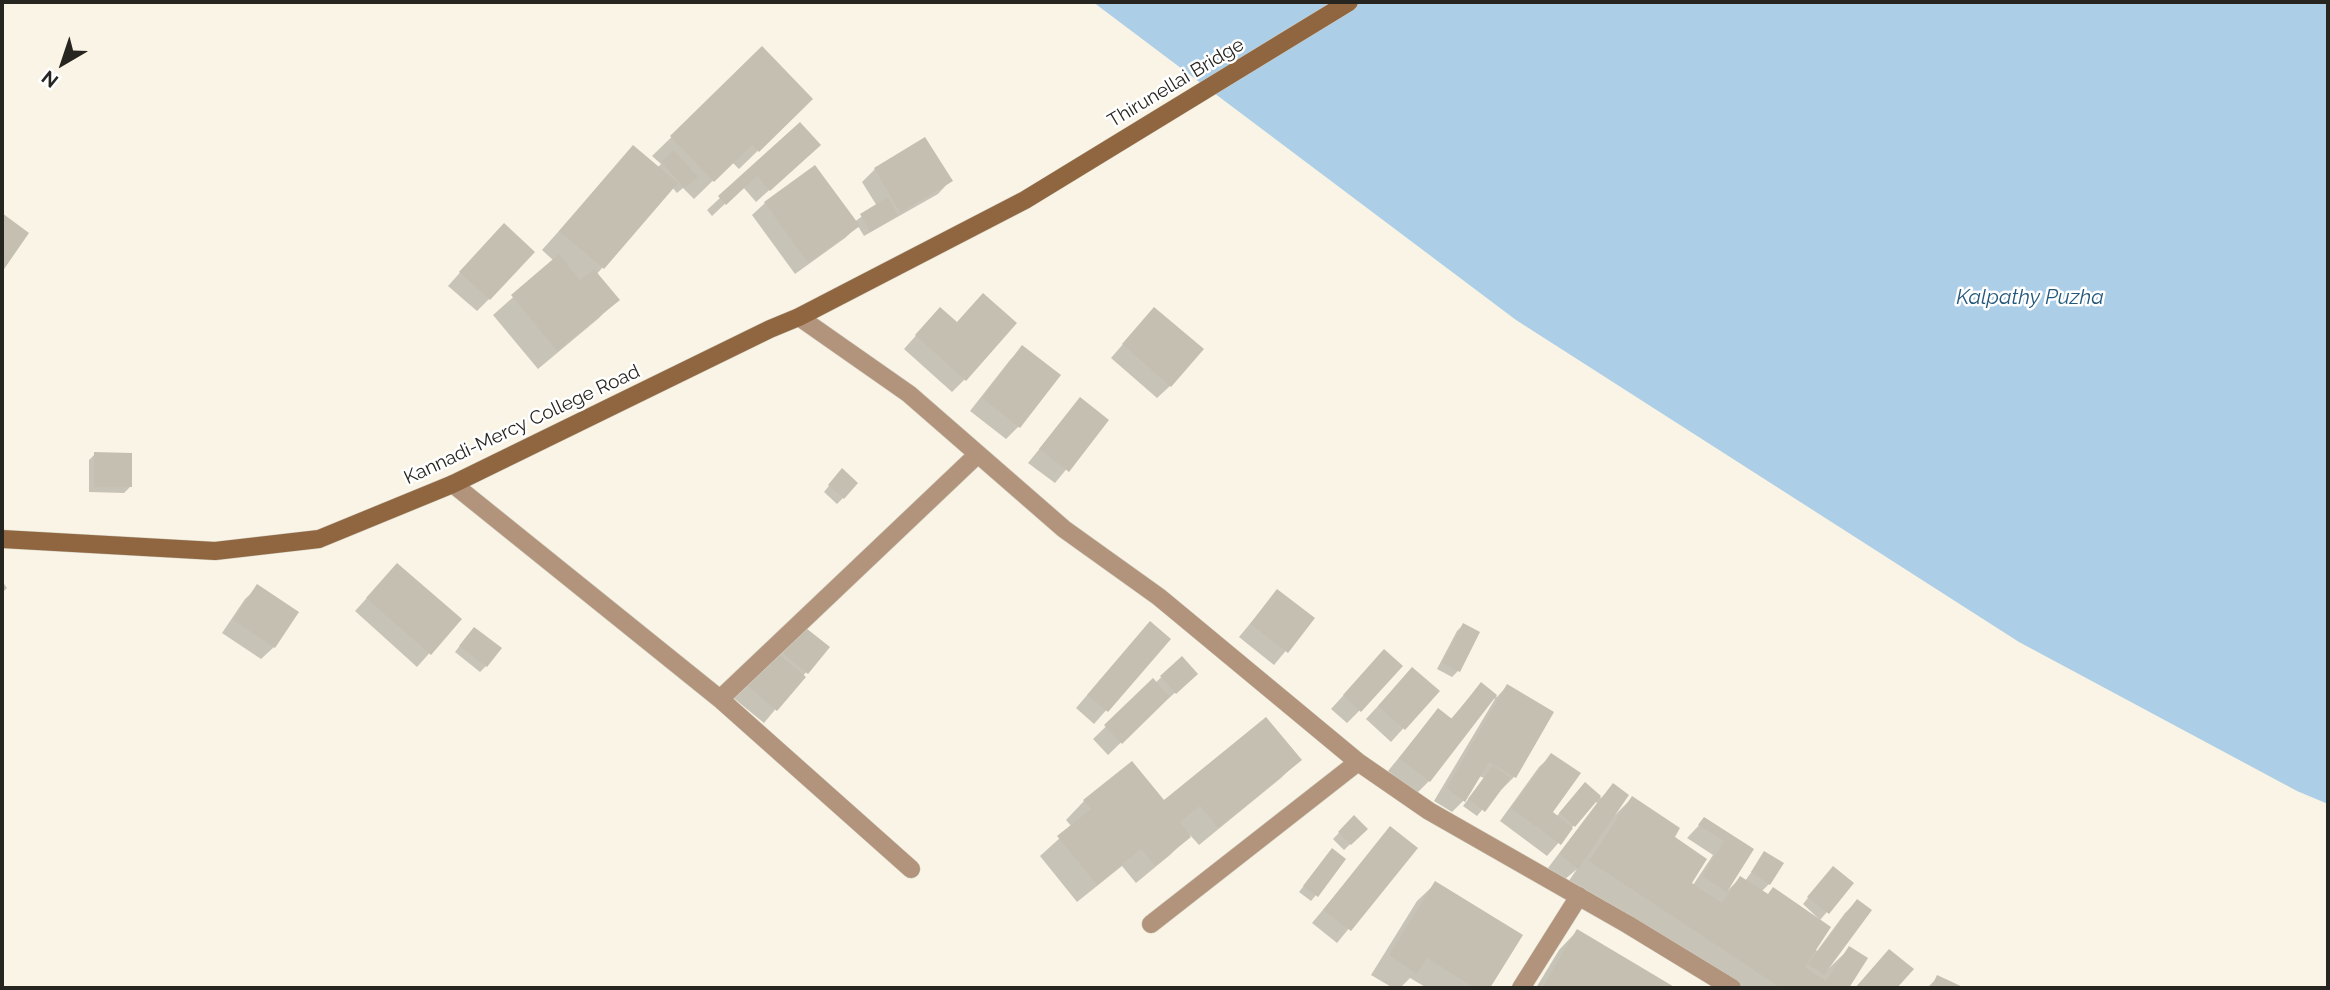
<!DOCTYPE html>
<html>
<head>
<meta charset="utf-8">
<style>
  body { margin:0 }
  #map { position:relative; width:2330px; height:990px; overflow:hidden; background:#f9f4e5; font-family:Raleway,sans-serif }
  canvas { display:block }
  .frame { position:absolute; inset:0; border:4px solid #272520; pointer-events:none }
  .north { position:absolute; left:28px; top:28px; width:70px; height:70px; -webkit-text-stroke:5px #fff; paint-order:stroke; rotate:219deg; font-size:19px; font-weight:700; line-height:28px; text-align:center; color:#272520 }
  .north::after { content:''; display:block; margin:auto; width:24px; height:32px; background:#272520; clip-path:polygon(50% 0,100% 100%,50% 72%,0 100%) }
</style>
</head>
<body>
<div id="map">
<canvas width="2330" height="990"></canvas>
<div class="frame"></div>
<div class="north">N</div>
</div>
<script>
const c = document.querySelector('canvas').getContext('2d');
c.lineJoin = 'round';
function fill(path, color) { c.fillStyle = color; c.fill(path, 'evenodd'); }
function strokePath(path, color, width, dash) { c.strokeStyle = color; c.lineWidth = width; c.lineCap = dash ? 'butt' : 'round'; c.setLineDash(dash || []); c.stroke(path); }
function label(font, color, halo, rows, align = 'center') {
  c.font = font + ' Raleway,sans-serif'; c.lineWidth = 5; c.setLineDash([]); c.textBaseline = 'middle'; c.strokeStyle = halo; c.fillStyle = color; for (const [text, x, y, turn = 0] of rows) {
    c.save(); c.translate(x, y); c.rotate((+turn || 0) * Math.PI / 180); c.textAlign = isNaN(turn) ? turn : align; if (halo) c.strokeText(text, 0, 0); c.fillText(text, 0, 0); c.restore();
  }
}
fill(new Path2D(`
  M 1093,2 L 2328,2 L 2328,804 L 2297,791 L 2019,642 L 1516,320 Z`), '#accee7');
fill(new Path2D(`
  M 762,49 L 811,99 L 739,169 L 732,162 L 694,199 L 683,188 L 677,193 L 672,187 L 596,275 L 617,299 L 599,318 L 538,369 L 493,315 L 554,261 L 542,250 L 633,148 L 657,168 L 661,164 L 652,156 Z
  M 800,124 L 806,157 L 756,202 L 743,187 L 712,216 L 707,210 Z
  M 875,169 L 950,181 L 938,194 L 864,236 L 858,226 L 845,238 L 795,274 L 752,215 L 765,203 L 854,222 L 877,206 L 862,182 Z
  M 491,238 L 489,299 L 477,311 L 448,286 Z
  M 928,322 L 965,379 L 952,392 L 904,349 Z
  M 1142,322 L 1170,386 L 1157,398 L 1111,358 Z
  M 1022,348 L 1019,426 L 1006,439 L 970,411 L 1010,360 Z
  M 1080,399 L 1107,420 L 1055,483 L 1028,463 Z
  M 95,454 L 130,487 L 124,493 L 89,492 L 89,460 Z
  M 837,476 L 843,498 L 837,504 L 824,492 Z
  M 397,565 L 460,619 L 417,667 L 355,611 Z
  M 2,581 L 7,588 L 2,593 Z
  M 258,587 L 274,647 L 261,659 L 222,633 L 245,599 Z
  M 1277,591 L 1313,618 L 1274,665 L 1239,637 Z
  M 1463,625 L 1478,633 L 1458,671 L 1452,677 L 1437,669 L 1457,631 Z
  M 468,635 L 486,666 L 480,672 L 455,652 Z
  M 1138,636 L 1168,640 L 1094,724 L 1076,708 Z
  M 827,647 L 764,723 L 731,696 L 772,650 Z
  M 1182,658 L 1196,674 L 1169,698 L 1168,697 L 1108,755 L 1093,739 L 1153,681 L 1155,683 Z
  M 1372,664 L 1360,710 L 1347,723 L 1331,709 Z
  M 1400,682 L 1437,691 L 1391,742 L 1366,719 Z
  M 1481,684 L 1497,697 L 1507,686 L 1514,777 L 1502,789 L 1500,788 L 1477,816 L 1463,806 L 1484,778 L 1479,776 L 1465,799 L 1452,812 L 1434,801 L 1495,699 L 1493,697 L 1429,781 L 1416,794 L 1388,771 L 1438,710 L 1450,720 Z
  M 1552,755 L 1550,813 L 1556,817 L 1585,784 L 1601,798 L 1613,786 L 1614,814 L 1615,815 L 1632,798 L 1672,837 L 1690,883 L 1693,885 L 1713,855 L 1687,838 L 1704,820 L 1752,850 L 1727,891 L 1740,878 L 1745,881 L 1765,853 L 1769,884 L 1761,892 L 1817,951 L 1845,913 L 1857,901 L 1827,968 L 1828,969 L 1850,948 L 1866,959 L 1846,988 L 1721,988 L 1566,885 L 1577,869 L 1564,880 L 1548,868 L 1597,803 L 1595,801 L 1547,856 L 1500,821 L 1539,767 Z
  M 1299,760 L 1281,778 L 1199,845 L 1190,835 L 1170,855 L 1136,883 L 1122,866 L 1077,902 L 1040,856 L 1072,827 L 1066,820 L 1084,801 L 1164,802 Z
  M 1354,817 L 1366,829 L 1344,850 L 1333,839 Z
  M 1390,829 L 1415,848 L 1337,943 L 1312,923 Z
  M 1326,857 L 1316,895 L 1311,901 L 1299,892 Z
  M 1827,874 L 1852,883 L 1820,920 L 1803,904 Z
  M 1436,883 L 1520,936 L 1487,988 L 1427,988 L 1410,978 L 1400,988 L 1393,988 L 1371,975 L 1417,901 Z
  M 1577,931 L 1672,988 L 1536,988 L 1559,950 Z
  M 1938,977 L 1961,988 L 1927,988 Z`), '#0003');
fill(new Path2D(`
  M 762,46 L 813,99 L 759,152 L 752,145 L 714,182 L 670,136 Z
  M 800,122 L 821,145 L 770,191 L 757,176 L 726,205 L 718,196 Z
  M 925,137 L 953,181 L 900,213 L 874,168 Z
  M 633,145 L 678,183 L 604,269 L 559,231 Z
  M 674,150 L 698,177 L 684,188 L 661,162 Z
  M 815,165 L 860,226 L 808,263 L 764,202 Z
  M 888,197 L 898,215 L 870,232 L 860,214 Z
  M 2,213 L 29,233 L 2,272 Z
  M 504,223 L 535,252 L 490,300 L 459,272 Z
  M 559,254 L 580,280 L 594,269 L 620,300 L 557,351 L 511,295 Z
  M 983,293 L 1017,323 L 966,381 L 915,335 L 940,307 L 957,322 Z
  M 1154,307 L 1204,349 L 1171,387 L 1122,344 Z
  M 1022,345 L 1061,375 L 1020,428 L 982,398 Z
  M 1080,397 L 1109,420 L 1069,472 L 1039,449 Z
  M 94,452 L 132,453 L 132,487 L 94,487 Z
  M 842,468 L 858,483 L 844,499 L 828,485 Z
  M 397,563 L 462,619 L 431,655 L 366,598 Z
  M 257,584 L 299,612 L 275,648 L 233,620 Z
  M 1277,589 L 1315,618 L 1288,653 L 1250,624 Z
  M 797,621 L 830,647 L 808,674 L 776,648 Z
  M 1150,621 L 1171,639 L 1108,712 L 1087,695 Z
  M 1463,623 L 1480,632 L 1460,672 L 1442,663 Z
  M 474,627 L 502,648 L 487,667 L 459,646 Z
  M 772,648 L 806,677 L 777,711 L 743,682 Z
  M 1384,649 L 1403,666 L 1361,712 L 1343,695 Z
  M 1182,656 L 1198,674 L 1176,694 L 1160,676 Z
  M 1412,667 L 1440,691 L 1405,730 L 1378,706 Z
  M 1153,678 L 1170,697 L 1122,744 L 1104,725 Z
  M 1481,682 L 1497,695 L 1430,782 L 1399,758 L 1438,708 L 1452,719 Z
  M 1507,684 L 1554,712 L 1516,778 L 1489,762 L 1465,802 L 1446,788 Z
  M 1266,717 L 1302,760 L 1218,828 L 1200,806 L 1180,822 L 1191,837 L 1155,866 L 1141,849 L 1097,885 L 1057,836 L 1091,809 L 1083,800 L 1132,761 L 1164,800 Z
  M 1551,753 L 1581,773 L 1553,812 L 1573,828 L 1561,845 L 1511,808 Z
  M 1493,765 L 1510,778 L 1485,812 L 1468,799 Z
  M 1585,782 L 1601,796 L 1575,827 L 1559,813 Z
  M 1613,783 L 1629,795 L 1578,869 L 1559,854 Z
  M 1632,796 L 1680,828 L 1675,837 L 1707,859 L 1692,883 L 1722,903 L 1740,876 L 1768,894 L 1773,887 L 1831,927 L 1805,967 L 1826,981 L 1849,946 L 1868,958 L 1849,988 L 1781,988 L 1589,861 Z
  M 1354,815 L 1368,829 L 1351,845 L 1338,832 Z
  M 1704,817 L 1754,849 L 1727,892 L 1702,876 L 1724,841 L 1698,825 Z
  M 1390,826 L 1418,848 L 1351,931 L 1323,910 Z
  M 1332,848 L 1346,859 L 1318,897 L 1303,886 Z
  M 1764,851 L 1784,863 L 1770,885 L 1751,872 Z
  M 1833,866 L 1854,883 L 1829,914 L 1807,897 Z
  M 1435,881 L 1523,935 L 1490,988 L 1475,988 L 1427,958 L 1417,974 L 1389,955 Z
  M 1857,899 L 1872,910 L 1824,975 L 1808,964 Z
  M 1577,929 L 1676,988 L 1542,988 Z
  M 1889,949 L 1914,969 L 1897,988 L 1855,988 Z
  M 1937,975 L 1965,988 L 1931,988 Z`), '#c4bfb1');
const street = new Path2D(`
  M 799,317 L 909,394 L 1064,529 L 1159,597 L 1358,762 L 1429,811 L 1627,924 L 1732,988
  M 453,484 L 720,699 L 911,869
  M 720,699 L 978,454
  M 1151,924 L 1358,762
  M 1521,988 L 1579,896`);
const secondary = new Path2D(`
  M 2,539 L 215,551 L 319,539 L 453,484 L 770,329 L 799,317 L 1025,200 L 1349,2`);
strokePath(street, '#d3cfc2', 19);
strokePath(secondary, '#d3cfc2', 19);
strokePath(street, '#b1947b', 18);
strokePath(secondary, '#8f6640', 18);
label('19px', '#272520', '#fff', [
  ["Thirunellai Bridge",1176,83,-31],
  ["Kannadi-Mercy College Road",522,425,-25]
]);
label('italic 21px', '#25597c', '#fff', [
  ["Kalpathy Puzha",2030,298]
]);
</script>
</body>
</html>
